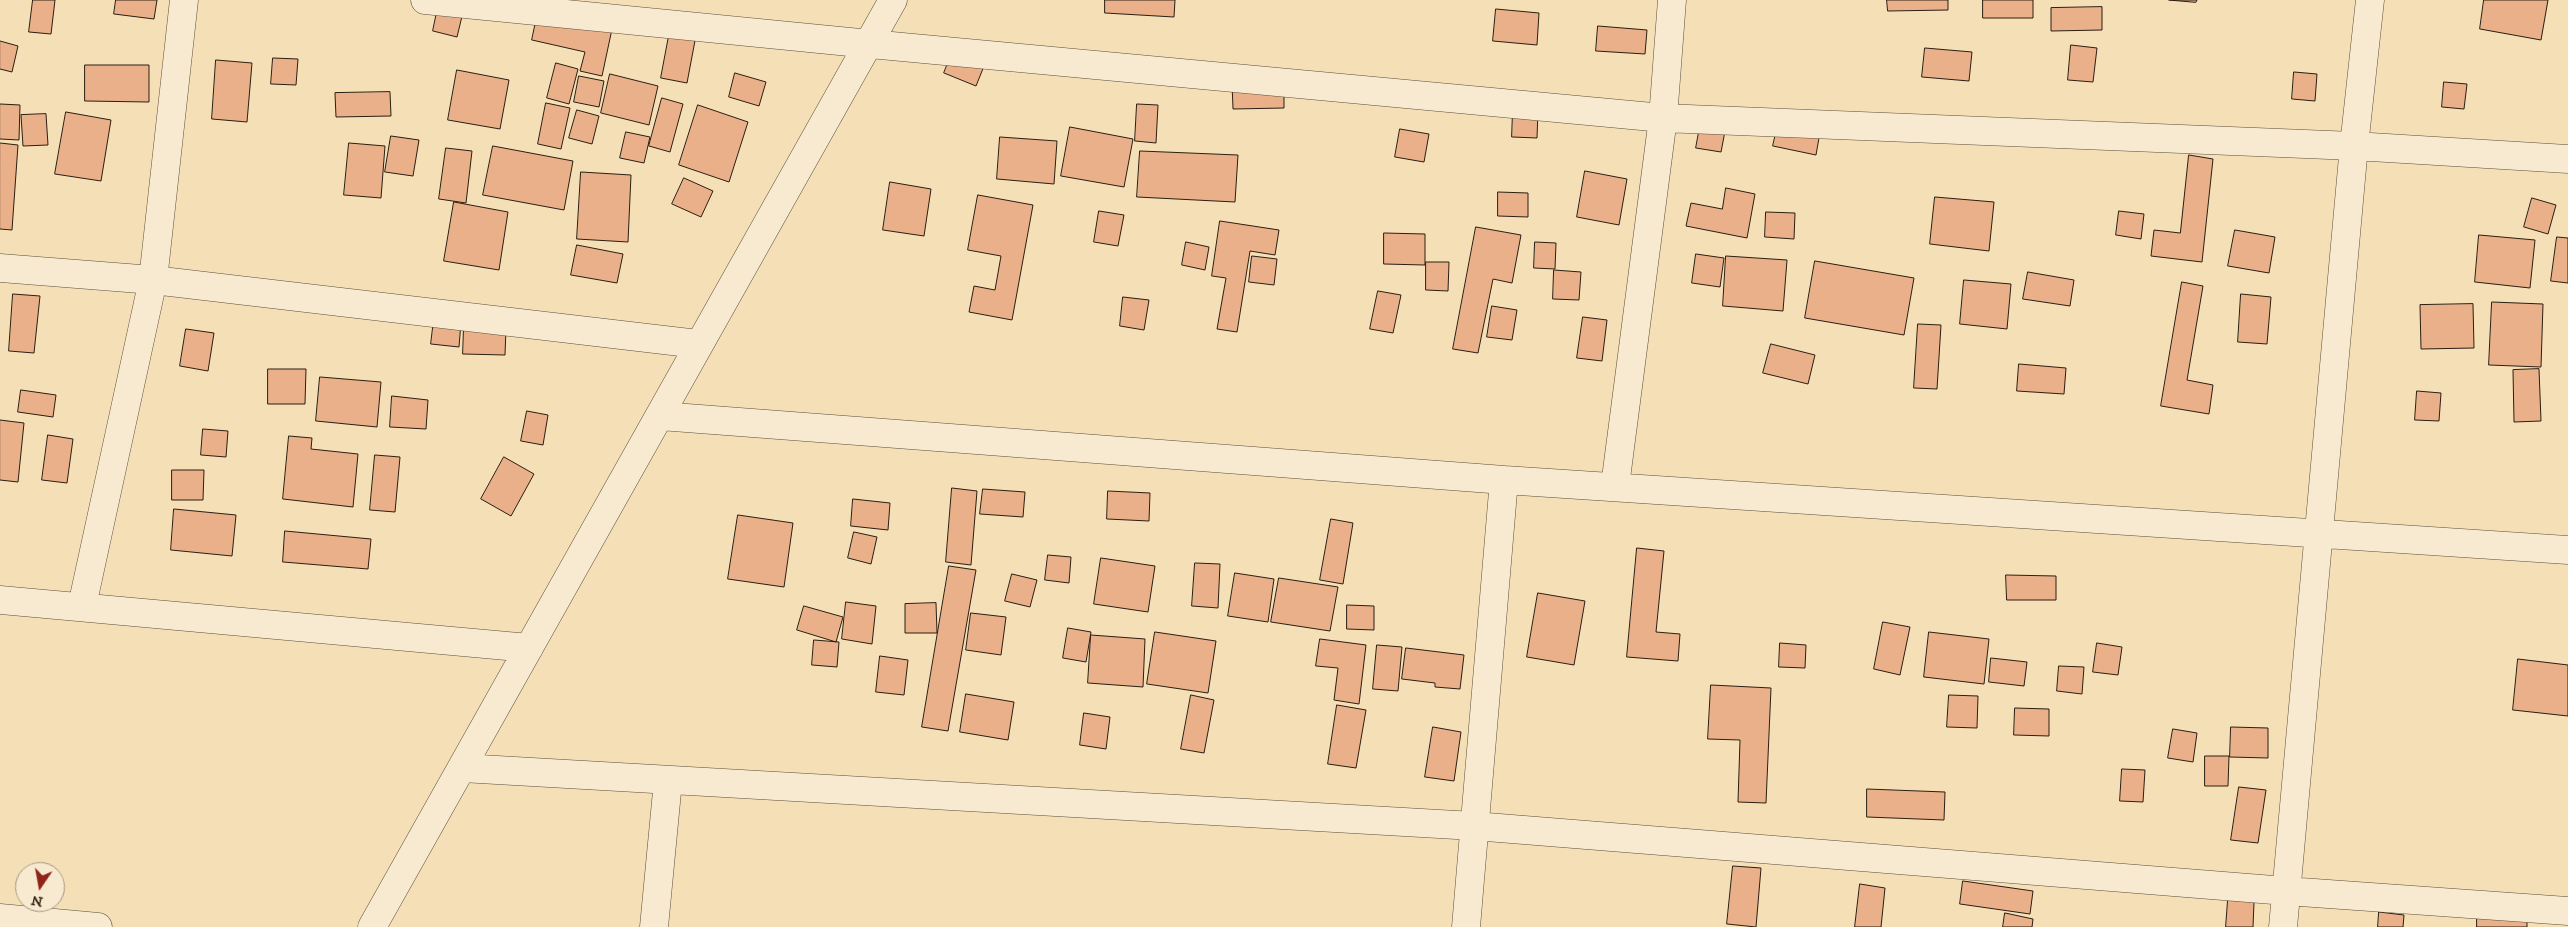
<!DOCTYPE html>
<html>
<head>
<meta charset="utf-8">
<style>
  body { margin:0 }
  #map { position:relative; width:2568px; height:927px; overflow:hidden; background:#f5dfb7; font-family:"IM FELL DW Pica",serif }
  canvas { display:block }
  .north { position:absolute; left:15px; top:862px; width:50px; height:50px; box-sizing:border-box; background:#f8ead0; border:1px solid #a69884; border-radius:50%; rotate:192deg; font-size:14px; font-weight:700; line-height:20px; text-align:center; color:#2a1e11 }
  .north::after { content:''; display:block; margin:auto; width:18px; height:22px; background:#8f2418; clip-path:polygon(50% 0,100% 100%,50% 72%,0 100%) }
</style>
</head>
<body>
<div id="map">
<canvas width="2568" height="927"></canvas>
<div class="north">N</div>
</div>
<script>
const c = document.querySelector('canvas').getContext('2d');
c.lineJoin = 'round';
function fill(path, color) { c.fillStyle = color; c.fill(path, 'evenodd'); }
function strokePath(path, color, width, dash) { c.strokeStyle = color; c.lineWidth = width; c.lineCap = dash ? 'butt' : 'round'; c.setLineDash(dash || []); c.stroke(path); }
const building = new Path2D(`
  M 33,0 L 55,0 L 51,34 L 29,32 Z
  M 116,0 L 157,0 L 154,19 L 114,14 Z
  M 1105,0 L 1175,0 L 1174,17 L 1105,13 Z
  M 1887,0 L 1948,0 L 1948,10 L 1888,11 Z
  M 1983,0 L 2033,0 L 2033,18 L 1983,18 Z
  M 2169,0 L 2197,0 L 2196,2 Z
  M 2484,0 L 2548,0 L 2541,40 L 2480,29 Z
  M 438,7 L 463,12 L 457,37 L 433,31 Z
  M 2102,7 L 2102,30 L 2051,31 L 2051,8 Z
  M 1496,9 L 1539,13 L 1537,45 L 1493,41 Z
  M 538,12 L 612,29 L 602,76 L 580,71 L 585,52 L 532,40 Z
  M 671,25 L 697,30 L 687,83 L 661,78 Z
  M 1598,26 L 1647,30 L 1645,54 L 1596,51 Z
  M 0,41 L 18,46 L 12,72 L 0,69 Z
  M 2071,45 L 2097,48 L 2093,82 L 2068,80 Z
  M 954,48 L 986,61 L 976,86 L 944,73 Z
  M 1925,48 L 1972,52 L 1969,81 L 1922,77 Z
  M 273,58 L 298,59 L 296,85 L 271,84 Z
  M 216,60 L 252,63 L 247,122 L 212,119 Z
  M 556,63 L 578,69 L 569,104 L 547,98 Z
  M 85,65 L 149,65 L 149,102 L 85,101 Z
  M 457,70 L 509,80 L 500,129 L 448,120 Z
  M 2294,72 L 2317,74 L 2315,101 L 2292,99 Z
  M 735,73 L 766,82 L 759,106 L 729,97 Z
  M 610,74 L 658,86 L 649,125 L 601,113 Z
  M 579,76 L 604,81 L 599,107 L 574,102 Z
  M 1284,82 L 1284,108 L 1233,109 L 1232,83 Z
  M 2444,82 L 2467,84 L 2464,109 L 2442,107 Z
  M 390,92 L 391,116 L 336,117 L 335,93 Z
  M 662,98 L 683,104 L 670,152 L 649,146 Z
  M 546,103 L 570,108 L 561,149 L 538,144 Z
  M 0,104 L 20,105 L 19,140 L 0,139 Z
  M 1137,104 L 1158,105 L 1156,143 L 1135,141 Z
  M 698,105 L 748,122 L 729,182 L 679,165 Z
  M 577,110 L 599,116 L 592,144 L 569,138 Z
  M 1513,110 L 1538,111 L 1537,138 L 1512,137 Z
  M 66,112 L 111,120 L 101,181 L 55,174 Z
  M 46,114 L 48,145 L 23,146 L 21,115 Z
  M 1701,121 L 1726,126 L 1721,152 L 1696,148 Z
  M 1778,124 L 1820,132 L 1816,155 L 1773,146 Z
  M 1070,127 L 1133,139 L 1124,187 L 1061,176 Z
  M 1400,129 L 1429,134 L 1424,162 L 1395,157 Z
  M 626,132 L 650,137 L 644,163 L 620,158 Z
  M 391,136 L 419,140 L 413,176 L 385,172 Z
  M 1000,137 L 1057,141 L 1054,184 L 997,179 Z
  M 0,143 L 18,145 L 12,230 L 0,229 Z
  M 349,143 L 385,146 L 381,198 L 344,195 Z
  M 493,146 L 573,161 L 564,210 L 483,195 Z
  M 446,148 L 472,151 L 466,203 L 439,199 Z
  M 1140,151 L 1238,155 L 1235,202 L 1137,197 Z
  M 2189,155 L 2213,159 L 2202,262 L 2151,256 L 2154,230 L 2180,233 Z
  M 1585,171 L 1627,179 L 1619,225 L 1577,217 Z
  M 581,172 L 631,175 L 628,242 L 577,239 Z
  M 684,178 L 713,191 L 701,217 L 672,204 Z
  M 890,182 L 931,189 L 924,236 L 883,230 Z
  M 1726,188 L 1755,194 L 1747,238 L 1686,226 L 1691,203 L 1722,209 Z
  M 1498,192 L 1528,193 L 1528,217 L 1498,216 Z
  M 978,195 L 1033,205 L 1012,320 L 969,312 L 974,286 L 995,290 L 1001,256 L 968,250 Z
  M 1935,197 L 1994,202 L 1989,251 L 1930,244 Z
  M 2532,198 L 2556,205 L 2548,234 L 2524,227 Z
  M 454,202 L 508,212 L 499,270 L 444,261 Z
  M 1099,211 L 1124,215 L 1118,246 L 1094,242 Z
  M 2119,211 L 2144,214 L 2141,239 L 2116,235 Z
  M 1766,212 L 1795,213 L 1794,239 L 1765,237 Z
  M 1220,221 L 1279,230 L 1275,255 L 1250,251 L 1237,332 L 1217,329 L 1226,278 L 1212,276 Z
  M 1476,227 L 1521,235 L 1512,283 L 1493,279 L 1478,353 L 1453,349 Z
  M 2235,230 L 2275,237 L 2269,273 L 2228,266 Z
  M 1384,233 L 1425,234 L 1425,265 L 1384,264 Z
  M 2479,235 L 2535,240 L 2530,288 L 2475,282 Z
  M 2557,237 L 2568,238 L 2568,283 L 2551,281 Z
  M 1186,242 L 1209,247 L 1205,270 L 1182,265 Z
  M 1535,242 L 1556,243 L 1555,269 L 1534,268 Z
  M 577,245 L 623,254 L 617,283 L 571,275 Z
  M 1696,254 L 1724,258 L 1720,287 L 1692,283 Z
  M 1252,256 L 1277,259 L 1274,285 L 1249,282 Z
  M 1726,256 L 1787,260 L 1783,311 L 1723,306 Z
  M 1815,261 L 1914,278 L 1904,335 L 1805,318 Z
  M 1426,262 L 1449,262 L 1448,291 L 1426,290 Z
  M 1554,270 L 1581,272 L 1579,300 L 1553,299 Z
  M 2028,272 L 2074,280 L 2070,306 L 2023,299 Z
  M 1964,280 L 2011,284 L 2007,329 L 1960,324 Z
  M 2182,282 L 2203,286 L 2187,380 L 2213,385 L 2209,414 L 2161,406 Z
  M 1378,291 L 1401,295 L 1393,333 L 1370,329 Z
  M 13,294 L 40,296 L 34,353 L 9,351 Z
  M 2241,294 L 2271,297 L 2267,344 L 2238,342 Z
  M 1123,297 L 1149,300 L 1144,330 L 1120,326 Z
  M 2492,302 L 2543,304 L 2541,367 L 2489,365 Z
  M 2473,304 L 2474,348 L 2421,349 L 2420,305 Z
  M 1492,306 L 1517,310 L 1512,340 L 1487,337 Z
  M 1583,317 L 1607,320 L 1602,361 L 1577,358 Z
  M 434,319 L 461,322 L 459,347 L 431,344 Z
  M 1918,324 L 1941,325 L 1937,389 L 1914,388 Z
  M 464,326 L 506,328 L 505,355 L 463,354 Z
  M 186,329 L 214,333 L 208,371 L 180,366 Z
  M 1771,344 L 1815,355 L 1808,384 L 1763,373 Z
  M 2019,364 L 2066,368 L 2064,394 L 2017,391 Z
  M 268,369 L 306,369 L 305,404 L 268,404 Z
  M 2539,369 L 2541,421 L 2514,422 L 2513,370 Z
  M 320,377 L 381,382 L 377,427 L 316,421 Z
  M 21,390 L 56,395 L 53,417 L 18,412 Z
  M 2417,391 L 2441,393 L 2439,421 L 2415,420 Z
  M 392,396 L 428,400 L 426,429 L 390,427 Z
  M 527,411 L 548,415 L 543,445 L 521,441 Z
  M 0,420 L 24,423 L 18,482 L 0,480 Z
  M 203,429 L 228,431 L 226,457 L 201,455 Z
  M 48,435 L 73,439 L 67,483 L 42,480 Z
  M 289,436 L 312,438 L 311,449 L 358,454 L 353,507 L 283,499 Z
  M 375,455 L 400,457 L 395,512 L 370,510 Z
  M 504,457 L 534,474 L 511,516 L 481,499 Z
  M 172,470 L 204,470 L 203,500 L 172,500 Z
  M 952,488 L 977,491 L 971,565 L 946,562 Z
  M 983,489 L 1025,492 L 1023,517 L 980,514 Z
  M 1108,491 L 1150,493 L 1149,521 L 1107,519 Z
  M 853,499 L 890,503 L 888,530 L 851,526 Z
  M 174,509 L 236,515 L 232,556 L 171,550 Z
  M 738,515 L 793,523 L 784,587 L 728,579 Z
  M 1331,519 L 1353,523 L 1343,584 L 1320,580 Z
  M 285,531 L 371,539 L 368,569 L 283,562 Z
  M 854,532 L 877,537 L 871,564 L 848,558 Z
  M 1637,548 L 1664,551 L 1656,632 L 1680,634 L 1678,661 L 1627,657 Z
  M 1048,555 L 1071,557 L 1069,583 L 1045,580 Z
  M 1101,558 L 1155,566 L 1148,612 L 1094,604 Z
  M 1195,563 L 1220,564 L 1218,608 L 1192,606 Z
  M 949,566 L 976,570 L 948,731 L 922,727 Z
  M 1235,573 L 1274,579 L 1268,622 L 1228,616 Z
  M 1012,574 L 1037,580 L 1030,607 L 1005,601 Z
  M 2006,575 L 2056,576 L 2056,600 L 2007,600 Z
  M 1279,578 L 1338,587 L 1330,631 L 1271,622 Z
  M 1538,593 L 1585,601 L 1574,665 L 1527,657 Z
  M 846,602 L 876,606 L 872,644 L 842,639 Z
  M 936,603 L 937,633 L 905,633 L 905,604 Z
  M 1347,605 L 1374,606 L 1374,630 L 1347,629 Z
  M 804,606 L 843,617 L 836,642 L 797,630 Z
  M 971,613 L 1006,617 L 1001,655 L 966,650 Z
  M 1883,622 L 1910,627 L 1900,675 L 1874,669 Z
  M 1068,628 L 1091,632 L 1086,662 L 1063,658 Z
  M 1155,632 L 1216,641 L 1208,693 L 1147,684 Z
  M 1929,632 L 1989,639 L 1984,684 L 1924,677 Z
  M 1091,635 L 1145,639 L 1143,687 L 1088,683 Z
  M 1320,639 L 1366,645 L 1359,704 L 1334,700 L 1338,668 L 1316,666 Z
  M 814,640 L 839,642 L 837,667 L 812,665 Z
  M 1780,643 L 1806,645 L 1805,668 L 1779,667 Z
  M 2097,643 L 2122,647 L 2118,675 L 2093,672 Z
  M 1377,645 L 1402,647 L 1398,691 L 1373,689 Z
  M 1406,648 L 1464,655 L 1460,689 L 1435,687 L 1435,683 L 1402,679 Z
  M 880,656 L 908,660 L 904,695 L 876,692 Z
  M 1991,658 L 2027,662 L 2024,686 L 1989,682 Z
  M 2518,659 L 2568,665 L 2568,716 L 2513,710 Z
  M 2059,666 L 2084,667 L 2082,694 L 2057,691 Z
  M 1711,685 L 1771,688 L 1766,803 L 1738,802 L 1740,740 L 1708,739 Z
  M 966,694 L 1014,702 L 1008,740 L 960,732 Z
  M 1191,695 L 1214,700 L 1204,753 L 1181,749 Z
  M 1949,695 L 1978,696 L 1977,728 L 1947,727 Z
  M 1337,705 L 1366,710 L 1356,768 L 1328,764 Z
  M 2015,708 L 2049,709 L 2049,736 L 2014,735 Z
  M 1084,713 L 1110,717 L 1106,749 L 1080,745 Z
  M 1433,727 L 1461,732 L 1454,781 L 1425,777 Z
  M 2231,727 L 2268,728 L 2268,758 L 2230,757 Z
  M 2173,729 L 2197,733 L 2193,762 L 2168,758 Z
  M 2205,756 L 2229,756 L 2228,786 L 2205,786 Z
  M 2122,769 L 2145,770 L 2143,802 L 2120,801 Z
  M 2239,787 L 2266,790 L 2258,843 L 2231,840 Z
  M 1867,789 L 1945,792 L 1944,820 L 1867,817 Z
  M 1733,866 L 1761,868 L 1756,927 L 1727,924 Z
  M 1963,881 L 2033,891 L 2030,914 L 1960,904 Z
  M 1860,884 L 1885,888 L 1881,927 L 1855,927 Z
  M 2228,900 L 2254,902 L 2253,927 L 2226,927 Z
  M 2379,912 L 2404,915 L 2403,927 L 2378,927 Z
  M 2005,913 L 2033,919 L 2032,927 L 2003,927 Z
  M 2477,917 L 2527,917 L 2527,927 L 2477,927 Z`);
fill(building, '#eab08a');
strokePath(building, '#2a1e11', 1);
const minor = new Path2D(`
  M 425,0 L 870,44 L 1663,118 L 2354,146 L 2568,159
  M 0,268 L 153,280 L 698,344
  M 660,416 L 1504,480 L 2568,550
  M 1615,486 L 1663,118 L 1672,0
  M 0,600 L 529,648
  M 82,606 L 153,280 L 184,0
  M 462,768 L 1474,826 L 2286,891 L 2568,911
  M 0,918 L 98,927
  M 372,927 L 893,0
  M 654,927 L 668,781
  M 1466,927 L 1504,480
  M 2283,927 L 2354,146 L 2370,0`);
strokePath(minor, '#5d4e3a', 29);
strokePath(minor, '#f8ead0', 28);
</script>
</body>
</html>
